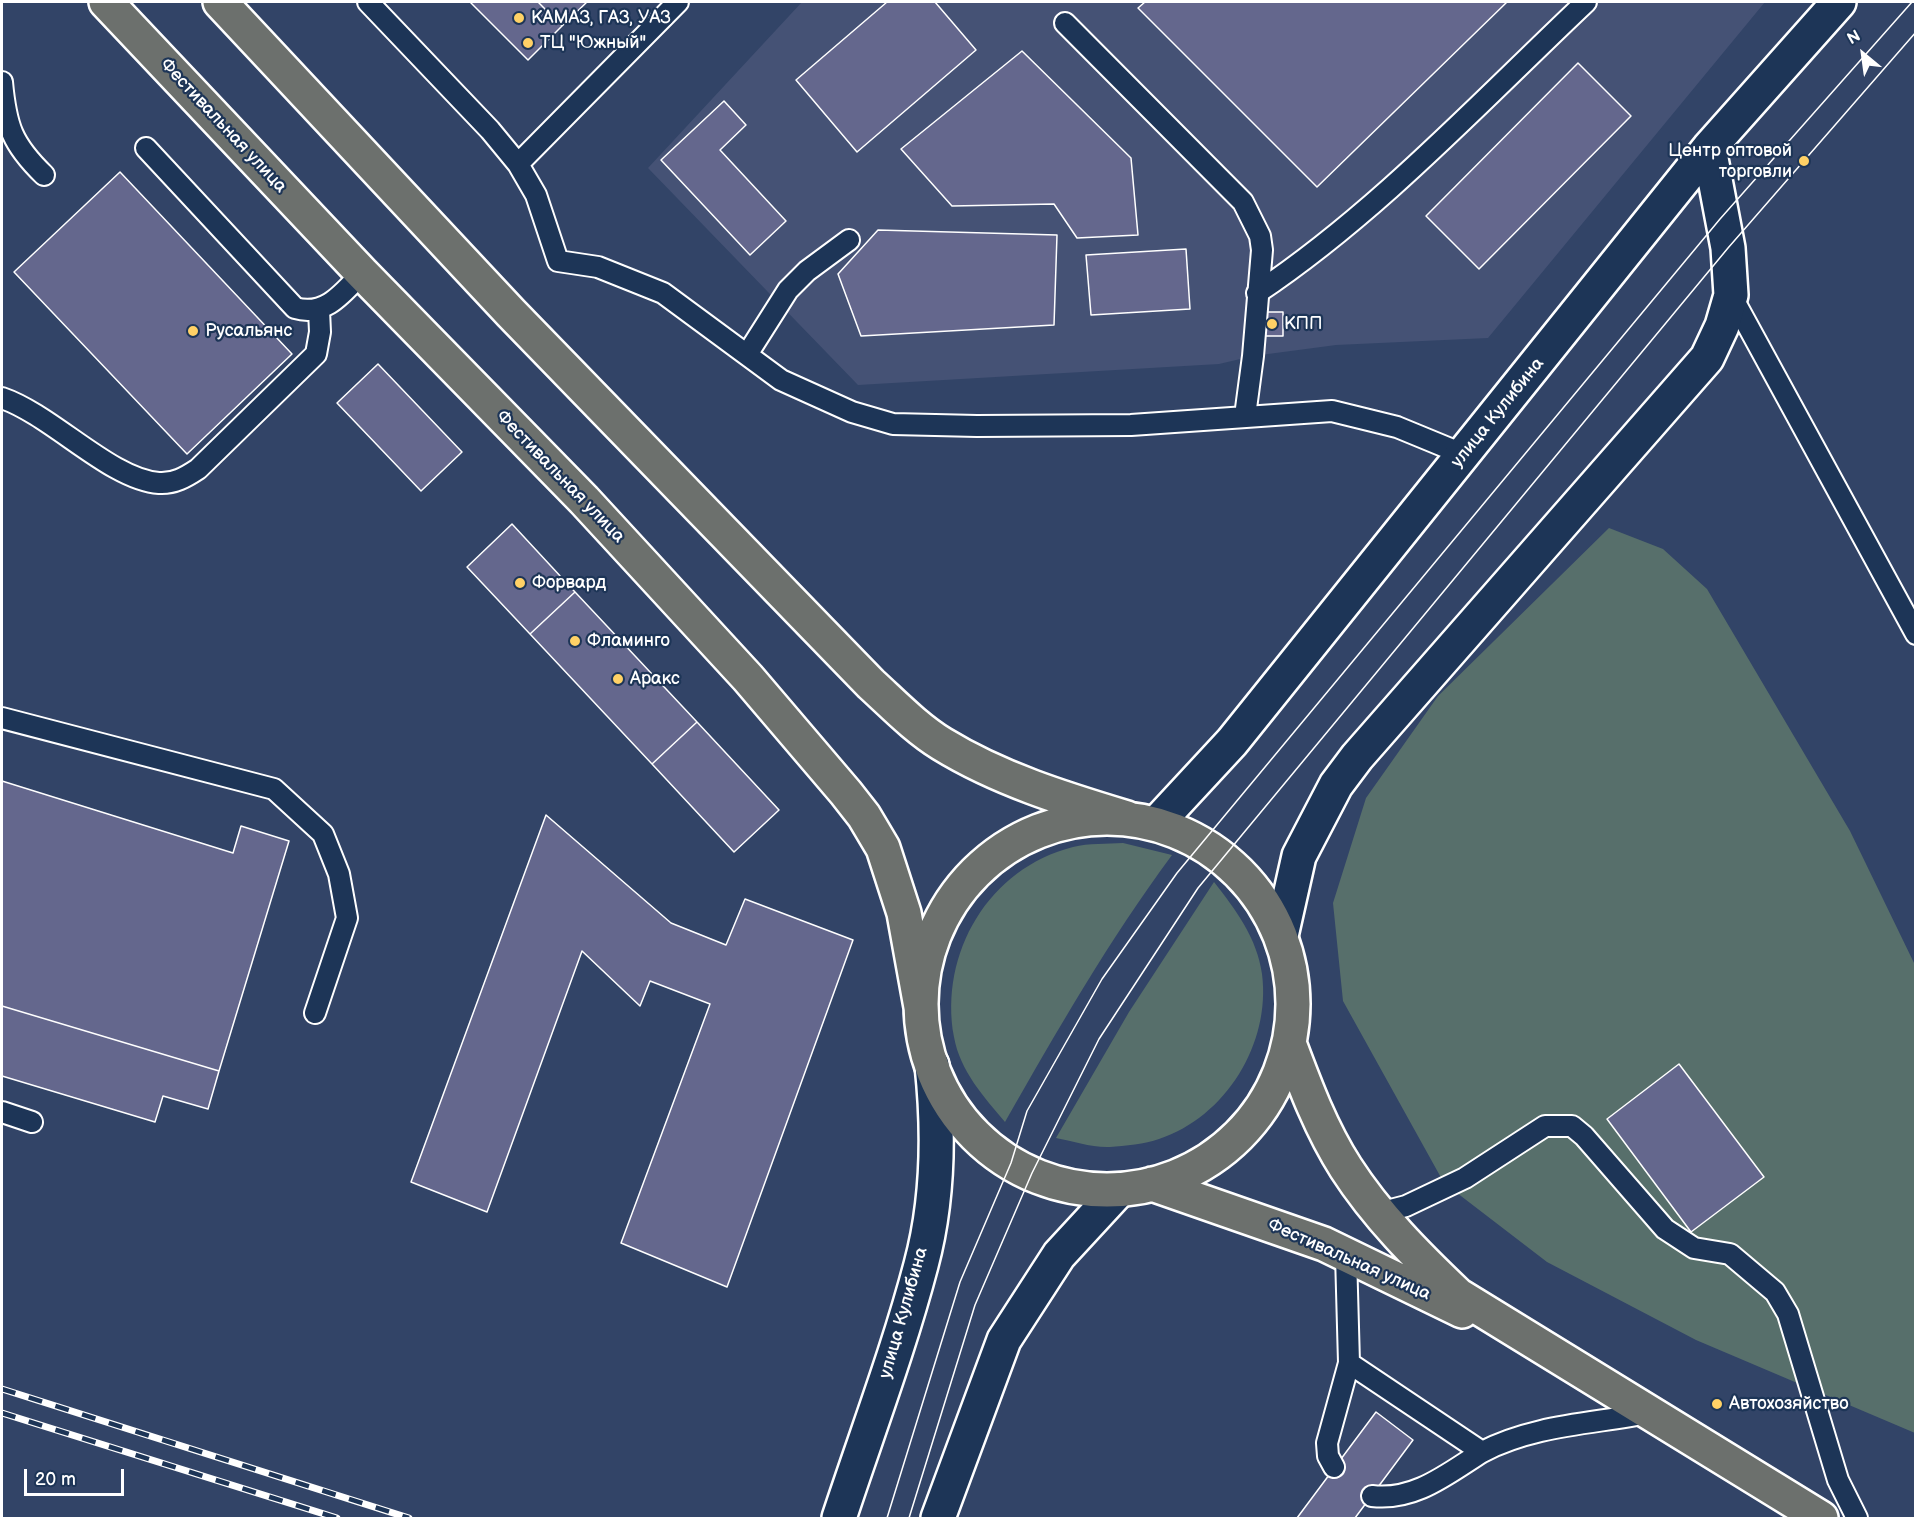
<!DOCTYPE html>
<html>
<head>
<meta charset="utf-8">
<style>
  body { margin:0 }
  #map { position:relative; width:1917px; height:1520px; overflow:hidden; background:#324467; font-family:"Balsamiq Sans",sans-serif }
  canvas { display:block }
  .frame { position:absolute; inset:0; border:3px solid #fff; pointer-events:none }
  .north { position:absolute; left:1833px; top:24px; width:60px; height:60px; -webkit-text-stroke:4px #1d3557; paint-order:stroke; rotate:331deg; font-size:16px; font-weight:700; line-height:24px; text-align:center; color:#fff }
  .north::after { content:''; display:block; margin:auto; width:21px; height:27px; background:#fff; clip-path:polygon(50% 0,100% 100%,50% 72%,0 100%) }
  .scale { position:absolute; left:24px; top:1469px; width:100px; height:27px; box-sizing:border-box; border:3px solid #fff; border-top:0; padding-left:8px; font-size:18px; line-height:21px; white-space:nowrap; color:#fff; -webkit-text-stroke:4px #1d3557; paint-order:stroke }
</style>
</head>
<body>
<div id="map">
<canvas width="1917" height="1520"></canvas>
<div class="frame"></div>
<div class="north">N</div>
<div class="scale">20 m</div>
</div>
<script>
const c = document.querySelector('canvas').getContext('2d');
c.lineJoin = 'round';
function fill(path, color) { c.fillStyle = color; c.fill(path, 'evenodd'); }
function strokePath(path, color, width, dash) { c.strokeStyle = color; c.lineWidth = width; c.lineCap = dash ? 'butt' : 'round'; c.setLineDash(dash || []); c.stroke(path); }
function label(font, color, halo, rows, align = 'center') {
  c.font = font + ' "Balsamiq Sans",sans-serif'; c.lineWidth = 4.5; c.setLineDash([]); c.textBaseline = 'middle'; c.strokeStyle = halo; c.fillStyle = color; for (const [text, x, y, turn = 0] of rows) {
    c.save(); c.translate(x, y); c.rotate((+turn || 0) * Math.PI / 180); c.textAlign = isNaN(turn) ? turn : align; if (halo) c.strokeText(text, 0, 0); c.fillText(text, 0, 0); c.restore();
  }
}
fill(new Path2D(`
  M 802,2 L 1765,2 L 1488,338 L 1336,345 L 1253,356 L 1219,364 L 858,385 L 648,168 Z`), '#455275');
fill(new Path2D(`
  M 1609,528 L 1663,549 L 1707,589 L 1850,831 L 1915,965 L 1915,1433 L 1696,1340 L 1547,1262 L 1444,1183 L 1343,1001 L 1333,903 L 1366,798 L 1438,696 Z
  M 1123,843 L 1172,855 C 1109,940 1057,1031 1005,1122 C 984,1097 960,1071 954,1037 C 939,953 989,868 1073,847 C 1089,843 1107,844 1123,843 Z
  M 1214,882 C 1236,910 1257,938 1262,974 C 1271,1043 1226,1117 1159,1139 C 1145,1144 1125,1146 1110,1147 C 1093,1148 1072,1141 1056,1138 L 1129,1012 Z`), '#576f6b');
const building = new Path2D(`
  M 470,2 L 538,2 L 562,26 L 528,60 Z
  M 538,2 L 587,2 L 562,26 Z
  M 887,2 L 935,2 L 976,50 L 857,152 L 796,80 Z
  M 1145,2 L 1507,2 L 1317,187 L 1138,8 Z
  M 1022,51 L 1131,158 L 1138,235 L 1077,238 L 1054,204 L 952,206 L 901,149 Z
  M 1578,63 L 1631,116 L 1479,269 L 1426,216 Z
  M 724,101 L 746,125 L 720,150 L 786,221 L 750,255 L 661,160 Z
  M 120,172 L 292,354 L 187,454 L 14,272 Z
  M 878,230 L 1057,235 L 1054,325 L 861,336 L 838,274 Z
  M 1186,249 L 1190,309 L 1091,315 L 1086,255 Z
  M 1260,312 L 1283,312 L 1283,336 L 1260,336 Z
  M 378,364 L 462,452 L 421,491 L 337,403 Z
  M 512,524 L 575,592 L 530,634 L 467,567 Z
  M 575,592 L 697,722 L 652,764 L 530,634 Z
  M 697,722 L 779,810 L 734,852 L 652,764 Z
  M 2,781 L 233,853 L 241,826 L 289,841 L 219,1071 L 2,1006 Z
  M 546,815 L 671,923 L 726,945 L 745,899 L 853,940 L 727,1287 L 621,1243 L 710,1004 L 650,981 L 640,1006 L 582,951 L 487,1212 L 411,1182 Z
  M 2,1006 L 219,1071 L 208,1109 L 163,1096 L 155,1122 L 2,1076 Z
  M 1679,1064 L 1764,1177 L 1691,1232 L 1607,1119 Z
  M 1376,1412 L 1413,1440 L 1355,1518 L 1297,1518 Z`);
fill(building, '#64678d');
strokePath(building, '#fff', 1.5);
const service = new Path2D(`
  M 368,2 L 490,130 L 518,164 L 536,195 L 558,261 L 598,267 L 663,293 L 781,380 L 852,412 L 893,424 L 977,426 L 1131,425 L 1332,411 L 1397,427 L 1465,455
  M 1065,23 L 1243,202 L 1260,236 L 1262,250 L 1253,356 L 1245,416
  M 2,82 C 6,126 12,144 44,175
  M 146,148 L 295,308 C 325,317 343,293 362,273
  M 518,164 L 678,2
  M 1257,293 C 1377,213 1481,101 1586,2
  M 1731,295 L 1916,634
  M 748,353 L 788,290 L 807,271 L 849,240
  M 2,398 C 52,415 111,480 159,483 C 174,484 186,477 198,469 L 316,354 L 320,332 L 319,310
  M 2,718 L 274,789 L 323,834 L 339,874 L 347,918 L 315,1013
  M 2,1112 L 32,1122
  M 1379,1213 L 1406,1206 L 1465,1178 L 1545,1126 L 1572,1126 L 1584,1136 L 1665,1229 L 1694,1248 L 1730,1254 L 1775,1292 L 1788,1314 L 1838,1480 L 1857,1518
  M 1346,1255 L 1349,1363 L 1482,1452 C 1534,1425 1591,1424 1648,1413
  M 1334,1467 L 1328,1456 L 1327,1443 L 1349,1363
  M 1372,1496 C 1415,1501 1447,1474 1482,1452`);
const tertiary = new Path2D(`
  M 1156,824 L 1232,742 L 1709,148 L 1839,2
  M 1281,936 L 1299,856 L 1336,785 L 1357,757 L 1707,358 L 1722,326 L 1731,295 L 1728,248 L 1709,148`);
const secondary = new Path2D(`
  M 839,1518 C 866,1436 899,1349 921,1265 C 938,1202 939,1130 932,1065
  M 938,1518 L 1004,1340 L 1059,1255 L 1119,1190`);
const primary = new Path2D(`
  M 106,2 L 362,273 L 584,500 L 748,678 L 846,793 L 864,816 L 883,848 L 904,913 L 921,1007
  M 220,2 L 511,313 L 871,684 C 894,705 916,728 942,744 C 999,779 1064,799 1127,818
  M921 1004a186 186 0 1 1 372 0a186 186 0 1 1-372 0Z
  M 1289,1043 C 1305,1086 1321,1129 1346,1168 C 1377,1216 1417,1256 1458,1295 L 1821,1518
  M 1152,1184 L 1324,1244 L 1462,1311`);
strokePath(service, '#fff', 24);
strokePath(tertiary, '#fff', 38);
strokePath(secondary, '#fff', 38);
strokePath(primary, '#fff', 38);
strokePath(service, '#1d3557', 20);
strokePath(tertiary, '#1d3557', 33);
strokePath(secondary, '#1d3557', 33);
strokePath(primary, '#6c706d', 33);
strokePath(new Path2D(`
  M 887,1518 L 960,1282 L 1011,1163 L 1027,1111 L 1102,979 L 1177,873 L 1720,219 L 1912,2
  M 909,1518 L 975,1305 L 1032,1173 L 1099,1039 L 1198,888 L 1728,248 L 1916,32`), '#fff', 1.5);
const rail = new Path2D(`
  M 2,1389 L 409,1518
  M 2,1413 L 337,1518`);
strokePath(rail, '#fff', 7);
strokePath(rail, '#1d3557', 4.5, [14]);
for (const [x, y, r, color] of [
  [519,18,6,"#ffd166"],
  [528,43,6,"#ffd166"],
  [1804,161,6,"#ffd166"],
  [1272,324,6,"#ffd166"],
  [193,331,6,"#ffd166"],
  [520,583,6,"#ffd166"],
  [575,641,6,"#ffd166"],
  [618,679,6,"#ffd166"],
  [1717,1404,6,"#ffd166"]
]) { const dot = new Path2D(); dot.arc(x, y, r, 0, 2 * Math.PI); c.fillStyle = color; c.fill(dot); strokePath(dot, '#1d3557', 2); }
label('18px', '#fff', '#1d3557', [
  ["КАМАЗ, ГАЗ, УАЗ",531,18],
  ["ТЦ \"Южный\"",540,43],
  ["Центр оптовой",1792,151,"right"],
  ["торговли",1792,172,"right"],
  ["КПП",1284,324],
  ["Русальянс",205,331],
  ["Форвард",532,583],
  ["Фламинго",587,641],
  ["Аракс",630,679],
  ["Автохозяйство",1729,1404]
], 'left');
label('18px', '#fff', '#1d3557', [
  ["Фестивальная улица",223,126,47],
  ["улица Кулибина",1498,413,-51],
  ["Фестивальная улица",560,477,46],
  ["Фестивальная улица",1349,1260,24],
  ["улица Кулибина",904,1313,-74]
]);
</script>
</body>
</html>
